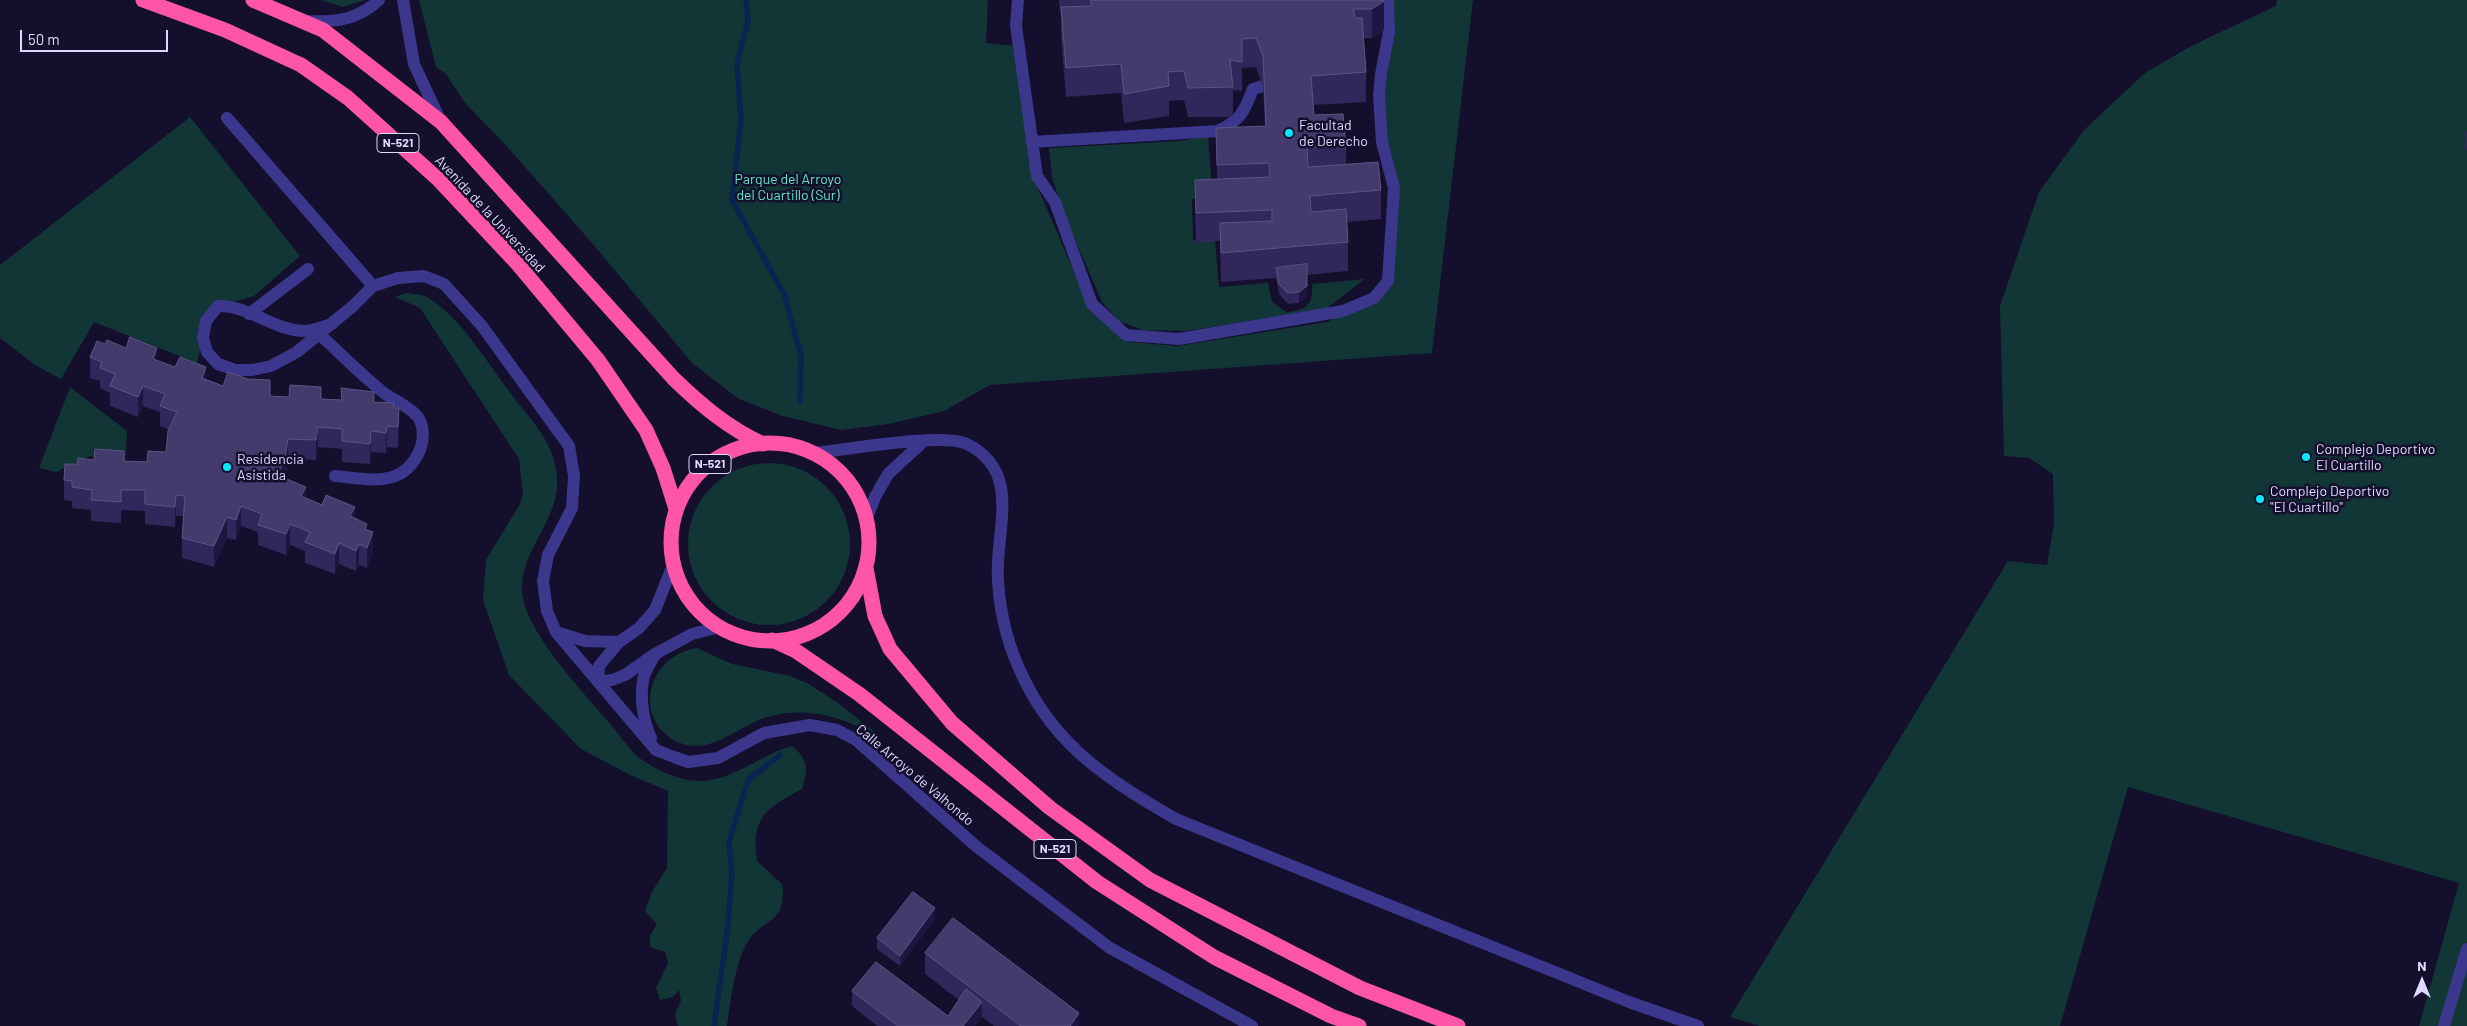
<!DOCTYPE html>
<html>
<head>
<meta charset="utf-8">
<style>
  body { margin:0 }
  #map { position:relative; width:2467px; height:1026px; overflow:hidden; background:#140f2c; font-family:Barlow,sans-serif }
  canvas { display:block }
  .north { position:absolute; left:2397px; top:956px; width:50px; height:50px; -webkit-text-stroke:4px #140f2c; paint-order:stroke; rotate:0deg; font-size:14px; font-weight:700; line-height:20px; text-align:center; color:#dedaff }
  .north::after { content:''; display:block; margin:auto; width:18px; height:22px; background:#dedaff; clip-path:polygon(50% 0,100% 100%,50% 72%,0 100%) }
  .scale { position:absolute; left:20px; top:30px; width:148px; height:22px; box-sizing:border-box; border:2px solid #dedaff; border-top:0; padding-left:6px; font-size:15px; line-height:18px; white-space:nowrap; color:#dedaff; -webkit-text-stroke:4px #140f2c; paint-order:stroke }
</style>
</head>
<body>
<div id="map">
<canvas width="2467" height="1026"></canvas>
<div class="north">N</div>
<div class="scale">50 m</div>
</div>
<script>
const c = document.querySelector('canvas').getContext('2d');
c.lineJoin = 'round';
function fill(path, color) { c.fillStyle = color; c.fill(path, 'evenodd'); }
function strokePath(path, color, width, dash) { c.strokeStyle = color; c.lineWidth = width; c.lineCap = dash ? 'butt' : 'round'; c.setLineDash(dash || []); c.stroke(path); }
function label(font, color, halo, rows, align = 'center') {
  c.font = font + ' Barlow,sans-serif'; c.lineWidth = 5; c.setLineDash([]); c.textBaseline = 'middle'; c.strokeStyle = halo; c.fillStyle = color; for (const [text, x, y, turn = 0] of rows) {
    c.save(); c.translate(x, y); c.rotate((+turn || 0) * Math.PI / 180); c.textAlign = isNaN(turn) ? turn : align; if (halo) c.strokeText(text, 0, 0); c.fillText(text, 0, 0); c.restore();
  }
}
fill(new Path2D(`
  M 321,0 L 365,0 L 343,7 Z
  M 419,0 L 988,0 L 986,43 L 1013,46 L 1031,172 L 1089,307 L 1129,342 L 1178,346 L 1327,322 L 1360,305 L 1392,268 L 1394,208 L 1384,117 L 1390,0 L 1473,0 L 1432,353 L 990,385 L 944,411 L 888,424 L 841,430 L 783,416 L 739,399 L 692,363 L 592,243 L 504,143 L 466,104 L 445,73 L 436,67 Z
  M 2277,0 L 2467,0 L 2467,1026 L 2419,1026 L 2459,883 L 2128,787 L 2060,1026 L 1760,1026 L 1730,1017 L 2008,561 L 2047,565 L 2054,524 L 2053,474 L 2029,458 L 2004,456 L 2000,306 L 2039,192 L 2084,130 L 2145,73 L 2191,46 L 2276,6 Z
  M 190,117 L 300,256 L 254,296 L 218,306 L 203,338 L 197,363 L 94,322 L 61,379 L 35,365 L 0,338 L 0,265 Z
  M 1208,136 L 1213,199 L 1192,199 L 1193,240 L 1215,240 L 1219,287 L 1268,283 L 1272,302 L 1286,312 C 1306,311 1314,304 1312,284 L 1365,279 L 1326,309 L 1186,331 L 1142,330 L 1119,321 L 1102,302 L 1062,209 L 1052,177 L 1049,148 L 1180,141 Z
  M 407,293 C 414,294 423,294 429,298 C 464,321 487,363 512,395 C 523,410 537,425 546,441 C 554,455 558,472 557,488 C 554,526 515,558 523,599 C 532,639 584,693 611,725 C 620,735 628,748 638,757 C 656,770 679,781 701,781 C 734,780 760,755 792,746 C 809,760 808,769 802,789 C 765,809 751,817 757,861 L 782,884 C 788,925 762,917 747,943 C 734,967 731,999 727,1026 L 678,1026 L 675,1014 L 681,1001 L 679,990 L 673,997 L 660,1000 L 656,988 L 668,963 L 665,952 L 650,947 L 650,936 L 657,924 L 645,911 L 652,892 L 667,868 L 668,791 L 630,775 L 581,749 L 509,675 L 483,600 L 486,560 L 520,504 L 523,493 L 519,459 L 420,308 L 395,297 Z
  M 70,387 L 127,431 L 125,463 L 90,456 L 56,472 L 39,468 Z
  M688 544a81 81 0 1 1 162 0a81 81 0 1 1-162 0Z
  M 697,648 L 732,664 L 790,676 L 807,683 L 838,703 L 880,736 C 845,719 811,706 771,716 C 741,723 712,756 680,743 C 632,723 645,656 697,648 Z`), '#123635');
strokePath(new Path2D(`
  M 746,0 L 748,21 L 737,63 L 741,120 L 732,200 L 784,294 L 801,355 L 800,401
  M 714,1026 L 727,933 L 732,873 L 729,842 L 748,780 L 780,755`), '#092451', 5.5);
strokePath(new Path2D(`
  M 403,0 L 414,64 L 441,122
  M 1018,0 L 1016,26 L 1037,176 L 1055,202 L 1092,304 L 1126,335 L 1179,339 L 1343,311 L 1374,298 L 1388,281 L 1394,188 L 1382,142 L 1379,95 L 1381,74 L 1389,32 L 1388,0
  M 305,21 C 335,22 356,21 379,0
  M 227,118 L 373,286
  M 1032,142 L 1218,131 C 1241,120 1244,112 1253,89 L 1263,86
  M 249,314 L 308,269
  M 332,324 C 323,326 313,331 305,331 C 274,331 248,305 218,306 L 206,321 L 203,338 L 207,352 L 218,364 L 235,370 L 252,370 L 271,366 L 297,352 L 353,306 L 373,286 L 398,278 L 424,276 L 444,284 L 482,326 L 569,446 L 574,476 L 572,508 L 548,555 L 543,581 L 547,611 L 556,632 L 656,750 L 674,757 L 688,762 L 718,758 L 764,733 L 810,725 L 837,730 L 856,740 L 977,847 L 1110,948 L 1252,1026
  M 319,334 C 340,353 361,375 384,393 C 394,400 410,407 418,417 C 424,426 424,440 420,450 C 403,489 370,479 335,476
  M 814,453 C 845,450 943,432 967,444 C 1024,472 994,533 998,581 C 1000,614 1009,649 1024,679 C 1057,748 1112,782 1176,819 L 1629,1002 L 1698,1026
  M 866,520 L 875,497 L 888,474 L 925,440
  M 556,632 L 585,641 L 619,642
  M 598,682 L 599,666 L 619,642 L 639,628 L 655,610 L 673,565
  M 598,682 L 612,680 L 625,675 L 655,654 L 692,634 L 720,627
  M 651,738 C 643,721 639,695 644,676 C 647,669 651,661 655,655
  M 2444,1026 L 2467,949`), '#3b378d', 12);
strokePath(new Path2D(`
  M 143,0 L 225,30 L 301,65 L 348,98 L 439,180 L 516,262 L 598,360 L 646,430 L 663,468 L 676,509
  M 253,0 L 323,30 L 441,122 L 674,379 C 701,405 728,428 763,444
  M671 542a99 99 0 1 1 198 0a99 99 0 1 1-198 0Z
  M 866,568 L 875,616 L 890,649 L 952,723 L 1050,808 L 1150,880 L 1360,988 L 1458,1026
  M 772,640 L 796,651 L 859,694 L 1097,882 L 1214,957 L 1331,1016 L 1359,1026`), '#ff55a7', 15);
fill(new Path2D(`
  M 1059,0 L 1384,0 L 1384,30 L 1372,38 L 1363,38 L 1366,72 L 1366,102 L 1313,105 L 1314,115 L 1346,148 L 1346,164 L 1381,190 L 1381,219 L 1347,222 L 1348,242 L 1348,271 L 1307,275 L 1307,297 L 1299,303 L 1288,304 L 1279,294 L 1276,278 L 1221,282 L 1220,241 L 1196,242 L 1195,209 L 1195,180 L 1217,179 L 1216,128 L 1265,126 L 1263,86 L 1256,67 L 1242,68 L 1242,91 L 1233,90 L 1233,117 L 1188,117 L 1184,100 L 1169,101 L 1169,116 L 1124,123 L 1121,93 L 1066,97 L 1061,36 L 1061,13 L 1060,13 Z
  M 2465,131 L 2467,131 L 2467,150 L 2465,147 Z
  M 105,344 L 126,348 L 223,386 L 270,396 L 374,402 L 394,408 L 399,429 L 398,448 L 387,447 L 386,453 L 371,452 L 370,464 L 342,462 L 342,449 L 318,447 L 316,460 L 288,459 L 285,479 L 306,498 L 355,518 L 367,529 L 373,553 L 367,568 L 359,565 L 356,571 L 339,564 L 335,574 L 305,563 L 305,551 L 290,545 L 286,555 L 258,545 L 258,532 L 241,526 L 236,540 L 227,538 L 214,567 L 182,558 L 182,538 L 183,516 L 176,516 L 175,527 L 145,524 L 145,511 L 121,510 L 121,523 L 91,521 L 91,510 L 72,508 L 72,501 L 64,500 L 64,480 L 77,464 L 94,460 L 147,462 L 166,452 L 169,430 L 160,426 L 160,412 L 143,406 L 138,417 L 110,406 L 110,393 L 100,388 L 100,381 L 90,378 L 90,357 Z
  M 935,919 L 900,966 L 877,949 L 877,938 Z
  M 925,953 L 1079,1026 L 994,1026 L 982,1017 L 975,1026 L 877,1026 L 852,1006 L 852,991 L 948,1016 L 959,1000 L 925,974 Z`), '#31275a');
fill(new Path2D(`
  M 1384,1 L 1384,30 L 1372,38 L 1372,9 Z
  M 1307,286 L 1307,297 L 1299,303 L 1299,292 Z
  M 157,348 L 157,369 L 153,359 Z
  M 206,367 L 206,387 L 202,378 Z
  M 143,386 L 143,406 L 138,417 L 138,397 Z
  M 399,408 L 399,429 L 398,448 L 398,427 Z
  M 387,426 L 387,447 L 386,453 L 386,433 Z
  M 318,427 L 318,447 L 316,460 L 316,440 Z
  M 371,431 L 371,452 L 370,464 L 370,444 Z
  M 288,439 L 288,459 L 285,479 L 277,475 Z
  M 306,487 L 306,508 L 301,496 Z
  M 176,495 L 176,516 L 175,527 L 175,507 Z
  M 241,506 L 241,526 L 236,540 L 236,520 Z
  M 355,507 L 355,527 L 350,516 Z
  M 227,517 L 227,538 L 214,567 L 214,546 Z
  M 290,524 L 290,545 L 286,555 L 286,534 Z
  M 373,532 L 373,553 L 367,568 L 367,548 Z
  M 339,543 L 339,564 L 335,574 L 335,554 Z
  M 359,544 L 359,565 L 356,571 L 356,551 Z
  M 935,908 L 935,919 L 900,966 L 900,956 Z
  M 982,1002 L 982,1017 L 975,1026 L 963,1026 Z
  M 1079,1013 L 1079,1026 L 1070,1026 Z`), '#1e1640');
const building = new Path2D(`
  M 1091,0 L 1384,0 L 1384,1 L 1372,9 L 1353,9 L 1355,18 L 1362,18 L 1366,72 L 1311,76 L 1314,115 L 1343,114 L 1346,148 L 1307,147 L 1308,167 L 1378,162 L 1381,190 L 1310,196 L 1311,212 L 1346,209 L 1348,242 L 1221,253 L 1220,223 L 1272,221 L 1272,210 L 1196,213 L 1195,180 L 1270,177 L 1269,163 L 1217,165 L 1216,128 L 1266,126 L 1263,56 L 1256,38 L 1242,39 L 1242,62 L 1230,60 L 1233,87 L 1188,88 L 1184,71 L 1168,72 L 1169,86 L 1124,94 L 1121,64 L 1066,68 L 1061,7 L 1091,6 Z
  M 1307,264 L 1307,286 L 1299,292 L 1288,293 L 1279,284 L 1276,268 Z
  M 130,337 L 157,348 L 153,359 L 175,367 L 180,357 L 206,367 L 202,378 L 223,386 L 228,372 L 248,379 L 270,380 L 270,396 L 289,397 L 290,385 L 321,387 L 321,399 L 342,400 L 341,388 L 374,392 L 374,402 L 394,403 L 394,408 L 399,408 L 398,427 L 387,426 L 386,433 L 371,431 L 370,444 L 342,441 L 342,429 L 318,427 L 316,440 L 288,439 L 285,459 L 277,475 L 306,487 L 301,496 L 322,505 L 326,495 L 355,507 L 350,516 L 367,524 L 365,529 L 373,532 L 367,548 L 359,544 L 356,551 L 339,543 L 335,554 L 305,542 L 310,532 L 290,524 L 286,534 L 258,525 L 262,514 L 241,506 L 236,520 L 227,517 L 214,546 L 182,538 L 185,496 L 176,495 L 175,507 L 145,504 L 145,490 L 121,490 L 121,502 L 91,500 L 92,490 L 72,487 L 72,481 L 64,480 L 65,464 L 77,464 L 78,458 L 94,460 L 95,449 L 124,451 L 124,461 L 147,462 L 148,451 L 166,452 L 168,431 L 177,412 L 160,406 L 165,394 L 143,386 L 138,397 L 110,386 L 115,374 L 100,368 L 102,362 L 90,357 L 97,341 L 105,344 L 107,340 L 126,348 Z
  M 913,892 L 935,908 L 900,956 L 877,938 Z
  M 953,918 L 1079,1013 L 1070,1026 L 1021,1026 L 925,953 Z
  M 876,962 L 948,1016 L 966,989 L 982,1002 L 963,1026 L 898,1026 L 852,991 Z`);
fill(building, '#443b6c');
strokePath(building, '#5c5483', 1);
for (const [x, y, r, color] of [
  [1289,133,5,"#06e7ff"],
  [2306,457,5,"#06e7ff"],
  [227,467,5,"#06e7ff"],
  [2260,499,5,"#06e7ff"]
]) { const dot = new Path2D(); dot.arc(x, y, r, 0, 2 * Math.PI); c.fillStyle = color; c.fill(dot); strokePath(dot, '#140f2c', 2); }
for (const [x, y, w] of [
  [398,143,42],
  [710,464,42],
  [1055,849,42]
]) { const box = new Path2D(); box.roundRect(x - w / 2, y - 9.5, w, 19, 4); c.fillStyle = '#140f2c'; c.fill(box); strokePath(box, '#dedaff', 1); }
label('bold 12px', '#dedaff', null, [
  ["N-521",398,143],
  ["N-521",710,464],
  ["N-521",1055,849]
]);
label('14px', '#dedaff', '#140f2c', [
  ["Facultad",1299,125],
  ["de Derecho",1299,141],
  ["Complejo Deportivo",2316,449],
  ["El Cuartillo",2316,465],
  ["Residencia",237,459],
  ["Asistida",237,475],
  ["Complejo Deportivo",2270,491],
  ["\"El Cuartillo\"",2270,507]
], 'left');
label('14px', '#5de8c5', '#140f2c', [
  ["Parque del Arroyo",788,179],
  ["del Cuartillo (Sur)",788,195]
]);
label('14px', '#dedaff', '#140f2c', [
  ["Avenida de la Universidad",490,214,47],
  ["Calle Arroyo de Valhondo",915,775,40]
]);
</script>
</body>
</html>
